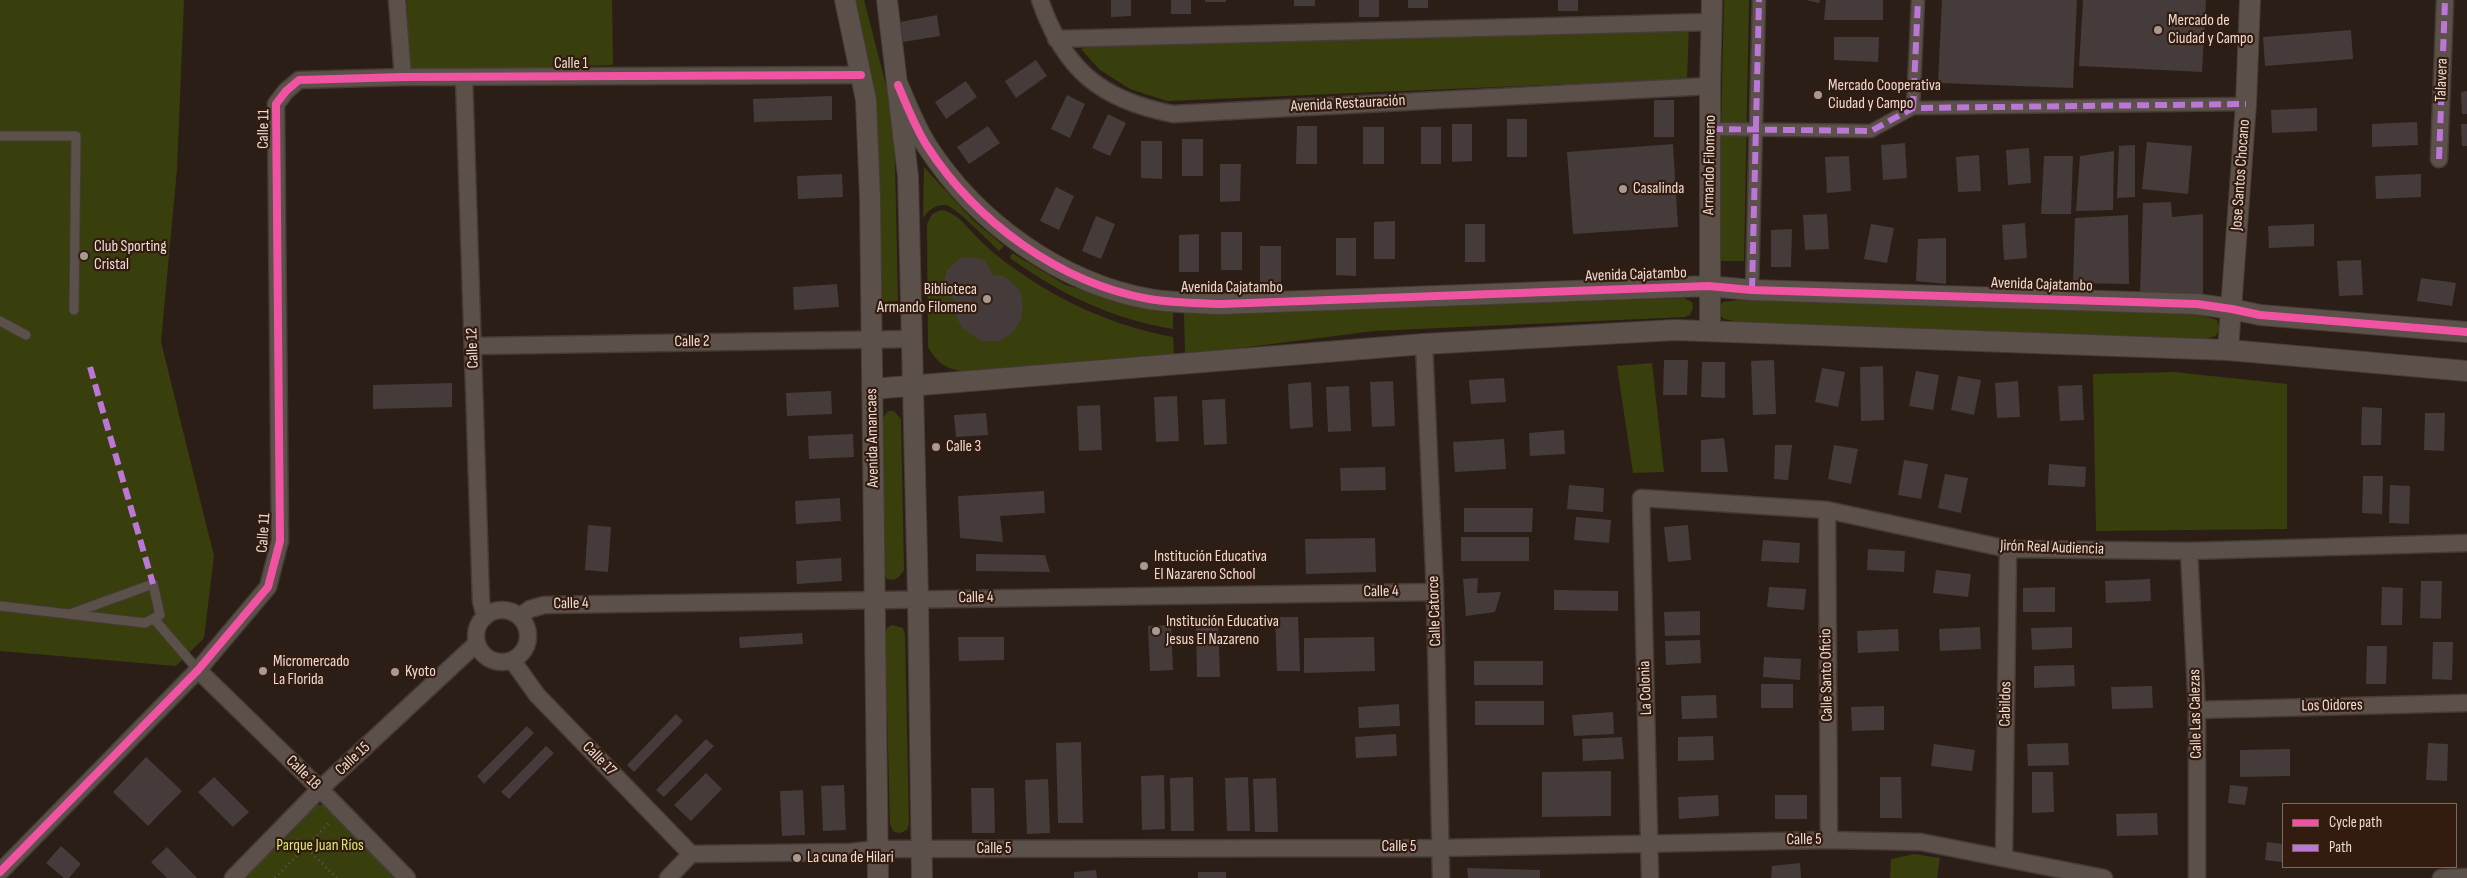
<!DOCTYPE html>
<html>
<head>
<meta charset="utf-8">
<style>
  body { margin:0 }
  #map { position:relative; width:2467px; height:878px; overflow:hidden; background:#2b1e17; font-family:"Sofia Sans Condensed",sans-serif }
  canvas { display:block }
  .legend { position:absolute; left:2282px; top:803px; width:175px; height:65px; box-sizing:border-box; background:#331b0f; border:1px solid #7d685d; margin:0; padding:6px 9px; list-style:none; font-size:15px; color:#ecdcd3 }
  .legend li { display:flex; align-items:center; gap:10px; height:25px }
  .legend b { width:25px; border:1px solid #7d685d }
</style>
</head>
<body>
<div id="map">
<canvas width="2467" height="878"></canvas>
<ul class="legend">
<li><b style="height:6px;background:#f153a3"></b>Cycle path</li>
<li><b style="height:6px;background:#ba77d6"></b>Path</li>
</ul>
</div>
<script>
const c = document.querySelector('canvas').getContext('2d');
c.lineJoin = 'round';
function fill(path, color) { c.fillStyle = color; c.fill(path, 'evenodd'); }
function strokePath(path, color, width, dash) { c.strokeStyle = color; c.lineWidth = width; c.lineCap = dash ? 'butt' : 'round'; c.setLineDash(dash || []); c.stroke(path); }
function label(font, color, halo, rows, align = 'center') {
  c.font = font + ' "Sofia Sans Condensed",sans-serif'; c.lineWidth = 4.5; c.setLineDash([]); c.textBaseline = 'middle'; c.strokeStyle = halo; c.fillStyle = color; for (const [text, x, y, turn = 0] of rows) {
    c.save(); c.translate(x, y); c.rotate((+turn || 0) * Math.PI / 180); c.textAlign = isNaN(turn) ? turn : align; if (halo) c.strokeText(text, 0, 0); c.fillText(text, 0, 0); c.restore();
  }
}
fill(new Path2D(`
  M 0,0 L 184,0 L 177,169 L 161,342 L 214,556 L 204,638 L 176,666 L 0,651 Z
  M 407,0 L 612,0 L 613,65 L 409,71 Z
  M 851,0 L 864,0 L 894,116 L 898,301 L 878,302 Z
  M 1724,0 L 1749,0 L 1744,261 L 1718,261 Z
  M 1689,25 L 1687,79 L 1167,101 L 1130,89 L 1100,70 L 1081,49 L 1112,39 Z
  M 924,167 L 974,221 L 1004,246 L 999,251 C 989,242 956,207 946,205 C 936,204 928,210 923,218 Z
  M 941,210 C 957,212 966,227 977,237 C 988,249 1002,260 1015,269 C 1061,302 1117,327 1173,337 L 1174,354 L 960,371 C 944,368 936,361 928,347 L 927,224 L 932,214 Z
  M 1012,253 L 1066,285 L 1129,305 L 1173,312 L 1173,329 C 1112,319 1060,294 1010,258 Z
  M 1684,298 L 1692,302 L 1693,308 L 1690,315 L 1685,317 L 1374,331 L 1185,355 L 1184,313 Z
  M 1739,300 L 2197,314 L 2217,320 L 2220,328 L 2216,336 L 2205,339 L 1738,322 L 1724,319 L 1719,315 L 1718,308 L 1723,302 Z
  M 1652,363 L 1664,472 L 1633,473 L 1617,366 Z
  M 2174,372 L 2287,384 L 2287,529 L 2096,531 L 2093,374 Z
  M 888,411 L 894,411 L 901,419 L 904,570 C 899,578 896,581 887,579 L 882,571 L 881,421 Z
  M 892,625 L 903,628 L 905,635 L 909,824 L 907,830 L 900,833 L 894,832 L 890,825 L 885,634 L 887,628 Z
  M 314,805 L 324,805 L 398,878 L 242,878 Z
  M 1914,854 L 1940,858 L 1937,878 L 1890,878 L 1891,859 Z`), '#393e0d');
fill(new Path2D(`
  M 1111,0 L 1131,0 L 1131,16 L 1111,17 Z
  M 1171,0 L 1191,0 L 1191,14 L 1171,14 Z
  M 1205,0 L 1226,0 L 1226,2 L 1205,2 Z
  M 1294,0 L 1315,0 L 1315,6 L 1294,6 Z
  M 1359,0 L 1379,0 L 1379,17 L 1359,17 Z
  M 1408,0 L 1428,0 L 1428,8 L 1408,8 Z
  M 1558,0 L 1578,0 L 1578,11 L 1558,11 Z
  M 1806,0 L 1820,0 L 1819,3 Z
  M 1826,0 L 1883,0 L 1883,20 L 1824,20 Z
  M 1942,0 L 2077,0 L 2073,88 L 1938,83 Z
  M 2083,0 L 2206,0 L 2202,72 L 2079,66 Z
  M 937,15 L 940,36 L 903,42 L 900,22 Z
  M 2351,30 L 2353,59 L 2265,66 L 2263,37 Z
  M 1834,37 L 1879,37 L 1878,62 L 1834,60 Z
  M 1036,60 L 1047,76 L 1016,98 L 1005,81 Z
  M 966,81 L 977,97 L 946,119 L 935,102 Z
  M 2467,91 L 2467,114 L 2462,114 L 2461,92 Z
  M 1067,95 L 1085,104 L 1070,138 L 1051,129 Z
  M 832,96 L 832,120 L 754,122 L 753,99 Z
  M 1654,100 L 1674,100 L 1674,137 L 1654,137 Z
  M 2317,108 L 2317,131 L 2272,133 L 2271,110 Z
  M 1108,114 L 1126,123 L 1110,156 L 1092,148 Z
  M 1507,119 L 1527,119 L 1527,157 L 1507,157 Z
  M 2417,122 L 2418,145 L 2372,147 L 2372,124 Z
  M 1452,124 L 1472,124 L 1472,161 L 1452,162 Z
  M 2461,124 L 2467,124 L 2467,146 L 2462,146 Z
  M 988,126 L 1000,143 L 969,164 L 957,147 Z
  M 1297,126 L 1317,126 L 1317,164 L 1296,164 Z
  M 1363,127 L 1384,127 L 1384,164 L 1363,164 Z
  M 1421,127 L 1441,127 L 1441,164 L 1421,164 Z
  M 1182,139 L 1203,139 L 1203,176 L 1182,176 Z
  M 1141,141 L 1162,141 L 1162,179 L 1141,178 Z
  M 2147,142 L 2192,146 L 2188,194 L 2142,189 Z
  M 1905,143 L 1907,178 L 1883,180 L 1881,145 Z
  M 1673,144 L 1678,227 L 1573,234 L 1567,152 Z
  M 2135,145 L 2135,197 L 2117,198 L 2119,146 Z
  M 2029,148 L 2031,183 L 2008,185 L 2006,150 Z
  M 2114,151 L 2113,210 L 2076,211 L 2080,156 Z
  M 1979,155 L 1981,191 L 1958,192 L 1956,157 Z
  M 1849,156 L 1851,191 L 1827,193 L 1825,157 Z
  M 2044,156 L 2073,156 L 2071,214 L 2041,214 Z
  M 1220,164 L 1241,164 L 1240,201 L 1220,202 Z
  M 842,174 L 843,197 L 798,199 L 797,176 Z
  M 2421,174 L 2421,197 L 2376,199 L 2375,176 Z
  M 1056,187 L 1074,196 L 1059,230 L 1040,221 Z
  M 2171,202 L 2172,217 L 2203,214 L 2203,295 L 2140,293 L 2143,203 Z
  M 1827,214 L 1829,249 L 1805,250 L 1803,215 Z
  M 2128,215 L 2129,284 L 2073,283 L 2075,218 Z
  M 1096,216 L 1115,224 L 1101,259 L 1082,251 Z
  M 1395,221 L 1395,259 L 1374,259 L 1374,222 Z
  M 2025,223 L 2027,258 L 2004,260 L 2002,225 Z
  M 1465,224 L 1485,224 L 1485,262 L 1465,262 Z
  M 1871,224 L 1894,228 L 1887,263 L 1864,259 Z
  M 2314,224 L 2314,246 L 2269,248 L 2268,226 Z
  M 1792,229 L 1791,267 L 1771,267 L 1771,230 Z
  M 1221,232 L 1242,232 L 1242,270 L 1221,270 Z
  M 1199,234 L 1199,272 L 1179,272 L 1179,235 Z
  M 1336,238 L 1356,238 L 1356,276 L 1336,275 Z
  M 1946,238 L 1946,284 L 1916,281 L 1918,239 Z
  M 1260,246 L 1281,246 L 1281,283 L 1260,283 Z
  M 973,257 L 985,260 L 993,275 L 1004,276 L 1020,290 L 1023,306 L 1021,320 L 1012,333 L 1000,341 L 981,341 L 962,328 L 955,314 L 956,301 L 945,292 L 944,282 L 947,270 L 960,258 Z
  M 2361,260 L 2363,295 L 2339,296 L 2337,261 Z
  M 2421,278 L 2456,283 L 2452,306 L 2417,301 Z
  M 837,284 L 839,307 L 794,310 L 793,287 Z
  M 1664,360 L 1688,360 L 1687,395 L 1663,395 Z
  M 1774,360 L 1776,414 L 1753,415 L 1751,361 Z
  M 1702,362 L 1725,362 L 1725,398 L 1701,397 Z
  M 1883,366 L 1884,420 L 1861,421 L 1860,367 Z
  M 1822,368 L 1845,372 L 1838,407 L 1815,402 Z
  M 1916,371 L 1939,375 L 1933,410 L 1909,406 Z
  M 1958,376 L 1981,380 L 1974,415 L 1951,410 Z
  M 1504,378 L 1506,402 L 1471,404 L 1469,380 Z
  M 1393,381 L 1395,426 L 1372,427 L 1370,382 Z
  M 2018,381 L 2020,417 L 1997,418 L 1995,383 Z
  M 1311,382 L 1313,427 L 1290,429 L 1288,384 Z
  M 452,383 L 452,407 L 373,409 L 373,385 Z
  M 2082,385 L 2084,420 L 2060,421 L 2058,386 Z
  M 1349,386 L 1351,431 L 1328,432 L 1326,387 Z
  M 831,391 L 832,414 L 787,416 L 786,393 Z
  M 1177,396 L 1179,441 L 1156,442 L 1154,397 Z
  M 1225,399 L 1227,444 L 1204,445 L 1202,400 Z
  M 1100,405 L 1102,450 L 1079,451 L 1077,406 Z
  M 2362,407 L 2382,408 L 2381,445 L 2361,445 Z
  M 986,413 L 988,435 L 956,437 L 954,415 Z
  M 2425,413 L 2445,413 L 2444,451 L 2424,450 Z
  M 1564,430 L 1565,454 L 1530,456 L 1529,433 Z
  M 853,434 L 854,457 L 809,459 L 808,436 Z
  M 1724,438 L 1728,472 L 1701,472 L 1701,440 Z
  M 1504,439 L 1506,469 L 1455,472 L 1453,442 Z
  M 1775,445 L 1792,445 L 1788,480 L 1774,479 Z
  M 1834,445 L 1858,449 L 1851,484 L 1828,479 Z
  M 1904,460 L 1928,464 L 1921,499 L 1898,495 Z
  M 2049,464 L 2086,467 L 2085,487 L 2048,485 Z
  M 1385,467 L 1386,490 L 1341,491 L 1340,468 Z
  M 1945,474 L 1968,478 L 1961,513 L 1938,508 Z
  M 2363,476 L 2383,476 L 2382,514 L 2362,513 Z
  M 1569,485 L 1604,488 L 1603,512 L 1567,509 Z
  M 2390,485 L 2410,486 L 2409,524 L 2389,523 Z
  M 1044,491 L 1045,513 L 1000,516 L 1003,542 L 960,538 L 958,496 Z
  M 840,498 L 841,521 L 796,524 L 795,501 Z
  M 1464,508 L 1533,508 L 1532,532 L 1464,532 Z
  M 1576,517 L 1611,520 L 1609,543 L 1574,540 Z
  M 588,525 L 611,527 L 608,572 L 585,570 Z
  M 1688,525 L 1691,560 L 1668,562 L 1664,527 Z
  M 1461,537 L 1529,537 L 1529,561 L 1461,561 Z
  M 1375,538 L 1376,572 L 1306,574 L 1305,539 Z
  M 1763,540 L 1800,543 L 1799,563 L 1761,561 Z
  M 1868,549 L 1905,551 L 1904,572 L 1867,570 Z
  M 976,554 L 1045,555 L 1050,572 L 976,571 Z
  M 841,558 L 842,581 L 797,584 L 796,561 Z
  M 1936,570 L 1971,574 L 1968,597 L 1933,593 Z
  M 1478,578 L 1477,593 L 1501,592 L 1495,612 L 1466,616 L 1463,579 Z
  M 2150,579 L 2151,601 L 2106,603 L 2105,581 Z
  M 2421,581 L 2442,581 L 2441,619 L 2420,618 Z
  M 1769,587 L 1806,589 L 1804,610 L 1767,607 Z
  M 2055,587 L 2055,612 L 2023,612 L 2023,588 Z
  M 2382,587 L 2403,588 L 2402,625 L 2381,625 Z
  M 1554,590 L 1618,591 L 1618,611 L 1554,610 Z
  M 1700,611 L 1700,635 L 1665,636 L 1664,612 Z
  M 1275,617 L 1298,617 L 1300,671 L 1277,671 Z
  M 1218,622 L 1220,677 L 1197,677 L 1196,623 Z
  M 1171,625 L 1173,670 L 1150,671 L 1148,626 Z
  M 1980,627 L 1981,649 L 1940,651 L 1939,629 Z
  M 2072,627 L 2072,648 L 2032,650 L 2031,628 Z
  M 1898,629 L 1899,651 L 1858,653 L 1857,631 Z
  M 802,633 L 803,644 L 740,648 L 739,637 Z
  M 958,637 L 1004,637 L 1004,660 L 959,661 Z
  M 1374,637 L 1375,671 L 1304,673 L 1304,638 Z
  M 1700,640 L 1701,663 L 1666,665 L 1665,641 Z
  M 2433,642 L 2453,642 L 2452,680 L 2432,679 Z
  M 2367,646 L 2387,646 L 2386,684 L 2366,684 Z
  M 1764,657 L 1801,659 L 1800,680 L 1763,677 Z
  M 1474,661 L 1543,661 L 1543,685 L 1474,685 Z
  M 2074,665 L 2075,686 L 2034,688 L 2034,666 Z
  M 1761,684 L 1793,684 L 1793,708 L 1761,708 Z
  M 2152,686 L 2153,708 L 2112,709 L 2111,687 Z
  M 1716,695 L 1717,718 L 1682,719 L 1681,696 Z
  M 1475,701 L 1544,701 L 1544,725 L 1475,725 Z
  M 1399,704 L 1400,726 L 1359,728 L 1358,707 Z
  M 1884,706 L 1884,730 L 1852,731 L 1851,707 Z
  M 1613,712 L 1614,734 L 1574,736 L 1572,715 Z
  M 676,714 L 683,721 L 634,772 L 627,765 Z
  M 527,726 L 534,733 L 484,784 L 477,776 Z
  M 1396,734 L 1397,756 L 1356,758 L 1355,737 Z
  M 1713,736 L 1714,760 L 1678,761 L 1678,737 Z
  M 1622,737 L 1624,759 L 1583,761 L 1582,739 Z
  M 706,739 L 714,746 L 664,797 L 656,790 Z
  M 1081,742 L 1083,823 L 1058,823 L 1056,743 Z
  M 2068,743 L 2069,765 L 2028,766 L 2027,744 Z
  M 2428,743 L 2448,744 L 2447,781 L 2426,780 Z
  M 1934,744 L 1975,750 L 1972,771 L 1931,766 Z
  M 546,746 L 554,753 L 509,799 L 501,792 Z
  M 2290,749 L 2290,776 L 2240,777 L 2240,750 Z
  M 146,757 L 182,791 L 148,826 L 113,792 Z
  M 1611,771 L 1611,816 L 1542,817 L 1542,772 Z
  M 2032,772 L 2053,772 L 2054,812 L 2032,813 Z
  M 706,773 L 722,789 L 691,821 L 674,805 Z
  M 1164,775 L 1165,829 L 1142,830 L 1141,776 Z
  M 214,777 L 249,812 L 233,827 L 198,792 Z
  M 1193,777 L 1194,831 L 1171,831 L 1170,778 Z
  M 1248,777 L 1250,831 L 1227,831 L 1225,778 Z
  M 1880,777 L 1901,777 L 1902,818 L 1880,818 Z
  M 1276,778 L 1278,832 L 1255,832 L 1253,779 Z
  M 1048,779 L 1050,833 L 1027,834 L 1025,780 Z
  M 844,785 L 846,830 L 823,831 L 821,786 Z
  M 2230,785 L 2248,787 L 2245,805 L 2228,803 Z
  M 971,788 L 994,788 L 995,833 L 972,833 Z
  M 803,790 L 805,835 L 782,836 L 780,791 Z
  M 1718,795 L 1719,816 L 1679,819 L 1678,797 Z
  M 1775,795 L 1807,795 L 1807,819 L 1775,819 Z
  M 2157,813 L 2158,835 L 2117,836 L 2116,814 Z
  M 2267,842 L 2283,844 L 2282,862 L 2265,860 Z
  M 61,846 L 81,864 L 69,878 L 64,878 L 46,863 Z
  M 167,847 L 197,878 L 167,878 L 151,862 Z
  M 1800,863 L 1801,878 L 1771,878 L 1772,866 Z
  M 1467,868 L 1540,870 L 1540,878 L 1468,878 Z
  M 1096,870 L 1097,878 L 1074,878 L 1074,872 Z
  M 1198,872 L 1226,872 L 1226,878 L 1198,878 Z`), '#453b3a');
const service = new Path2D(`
  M 0,136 L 76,136 L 74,310
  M 0,321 L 26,335
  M 0,606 L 145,623 L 160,615 L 153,584 L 70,614
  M 154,619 L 198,670`);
const pedestrian = new Path2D(`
  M 1913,108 L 1918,0
  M 1711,129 L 1871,131 L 1913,108 L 2246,104
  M 1752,290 L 1759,0`);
const minor = new Path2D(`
  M 397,0 L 403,77
  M 1040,0 C 1064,70 1101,100 1173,114 L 1710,86
  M 1056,39 L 1712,22
  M 464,78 L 481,601 L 485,617
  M 2439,159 L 2445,0
  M 1424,344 L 1435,592 L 1441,878
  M 473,346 L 911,339
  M 1827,510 L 1829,840
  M 2189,551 L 2197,710 L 2197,878
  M476 636a26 26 0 1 1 52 0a26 26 0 1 1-52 0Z
  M 520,616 L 530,609 L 544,605 L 1435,592
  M 512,660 L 537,695 L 691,854
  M 198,670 L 320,789 L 407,878
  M 2197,710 L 2467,703
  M 691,854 L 851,852 L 878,849 L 1441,848 L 1829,840 L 1921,842 L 2104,878
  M 2004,858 L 2008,549
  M 0,872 L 198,670 L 268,587 L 280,541 L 276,104 L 286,91 L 299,80 L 403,77 L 861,75
  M 233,878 L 320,789 L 477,643
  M 668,878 L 691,854
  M 1650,878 L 1641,498 L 1827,510 L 2008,549 L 2189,551 L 2467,543
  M 2441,878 L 2467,877`);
const tertiary = new Path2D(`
  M 845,0 L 866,100 L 870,197 L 878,878
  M 887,0 L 908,176 L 918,598 L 922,878
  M 898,85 C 907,106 915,127 927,146 C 976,222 1060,283 1149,299 C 1173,303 1197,303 1221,304 L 1708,286 L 1752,290 L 2197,304 L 2232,309 L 2260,315 L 2467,332
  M 1710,330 L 1710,86 L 1712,0
  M 2228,350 L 2246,104 L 2250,0
  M 872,389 L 1424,344 L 1675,330 L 2228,350 L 2467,371`);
strokePath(service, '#463b36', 11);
strokePath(pedestrian, '#463b36', 15);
strokePath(minor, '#463b36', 19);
strokePath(tertiary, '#463b36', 22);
strokePath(new Path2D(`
  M 297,839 L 337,878
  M 275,878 L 329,823`), '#5b524d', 3, [1, 4]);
strokePath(service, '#5c504b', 9);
strokePath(pedestrian, '#5c504b', 12);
strokePath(minor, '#5c504b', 16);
strokePath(tertiary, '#5c504b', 20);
strokePath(new Path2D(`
  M 1913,108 L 1918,0
  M 1711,129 L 1871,131 L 1913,108 L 2246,104
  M 2439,159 L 2445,0
  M 1752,290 L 1759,0
  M 90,367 L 153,584`), '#ba77d6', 6, [12, 6]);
strokePath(new Path2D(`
  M 898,85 C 907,106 915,127 927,146 C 976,222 1060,283 1149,299 C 1173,303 1197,303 1221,304 L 1708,286 L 1752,290 L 2197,304 L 2232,309 L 2260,315 L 2467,332
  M 0,872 L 198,670 L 268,587 L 280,541 L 276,104 L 286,91 L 299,80 L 403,77 L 861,75`), '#f153a3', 8);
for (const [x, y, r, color] of [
  [2158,30,5,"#a89a91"],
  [1818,95,5,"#a89a91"],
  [1623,189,5,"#a89a91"],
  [84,256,5,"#a89a91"],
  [987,299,5,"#a89a91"],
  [936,447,5,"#a89a91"],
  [1144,566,5,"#a89a91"],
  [1156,631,5,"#a89a91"],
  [263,671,5,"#a89a91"],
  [395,672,5,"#a89a91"],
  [797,858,5,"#a89a91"]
]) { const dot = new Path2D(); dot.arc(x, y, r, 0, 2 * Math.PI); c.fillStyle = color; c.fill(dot); strokePath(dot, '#331b0f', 2); }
label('16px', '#ecdcd3', '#331b0f', [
  ["Mercado de",2168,21],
  ["Ciudad y Campo",2168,39],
  ["Mercado Cooperativa",1828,86],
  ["Ciudad y Campo",1828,104],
  ["Casalinda",1633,189],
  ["Club Sporting",94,247],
  ["Cristal",94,265],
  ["Biblioteca",977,290,"right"],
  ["Armando Filomeno",977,308,"right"],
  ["Calle 3",946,447],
  ["Institución Educativa",1154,557],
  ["El Nazareno School",1154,575],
  ["Institución Educativa",1166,622],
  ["Jesus El Nazareno",1166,640],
  ["Micromercado",273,662],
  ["La Florida",273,680],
  ["Kyoto",405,672],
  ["La cuna de Hilari",807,858]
], 'left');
label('16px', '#ecdcd3', '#331b0f', [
  ["Calle 1",571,64],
  ["Talavera",2442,80,-88],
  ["Avenida Restauración",1348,104,-3],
  ["Calle 11",264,129,-89],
  ["Armando Filomeno",1710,165,-89],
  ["Jose Santos Chocano",2241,175,-86],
  ["Avenida Cajatambo",1636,275,-2],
  ["Avenida Cajatambo",2042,285,2],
  ["Avenida Cajatambo",1232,288],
  ["Calle 2",692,342,-1],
  ["Calle 12",473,348,-92],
  ["Avenida Amancaes",873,438,-91],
  ["Calle 11",264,533,-86],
  ["Jirón Real Audiencia",2052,548,2],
  ["Calle 4",1381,592,-1],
  ["Calle 4",976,598,-1],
  ["Calle 4",571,604,-1],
  ["Calle Catorce",1435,611,-92],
  ["Calle Santo Oficio",1827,675,-91],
  ["La Colonia",1646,688,-92],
  ["Cabildos",2006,704,-89],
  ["Los Oidores",2332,706,-1],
  ["Calle Las Calezas",2196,714,-91],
  ["Calle 15",353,759,-43],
  ["Calle 17",599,759,46],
  ["Calle 18",303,773,44],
  ["Calle 5",1804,840,-1],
  ["Calle 5",1399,847],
  ["Calle 5",994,849]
]);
label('16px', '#d5ea72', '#331b0f', [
  ["Parque Juan Ríos",320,846]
]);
</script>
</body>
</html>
